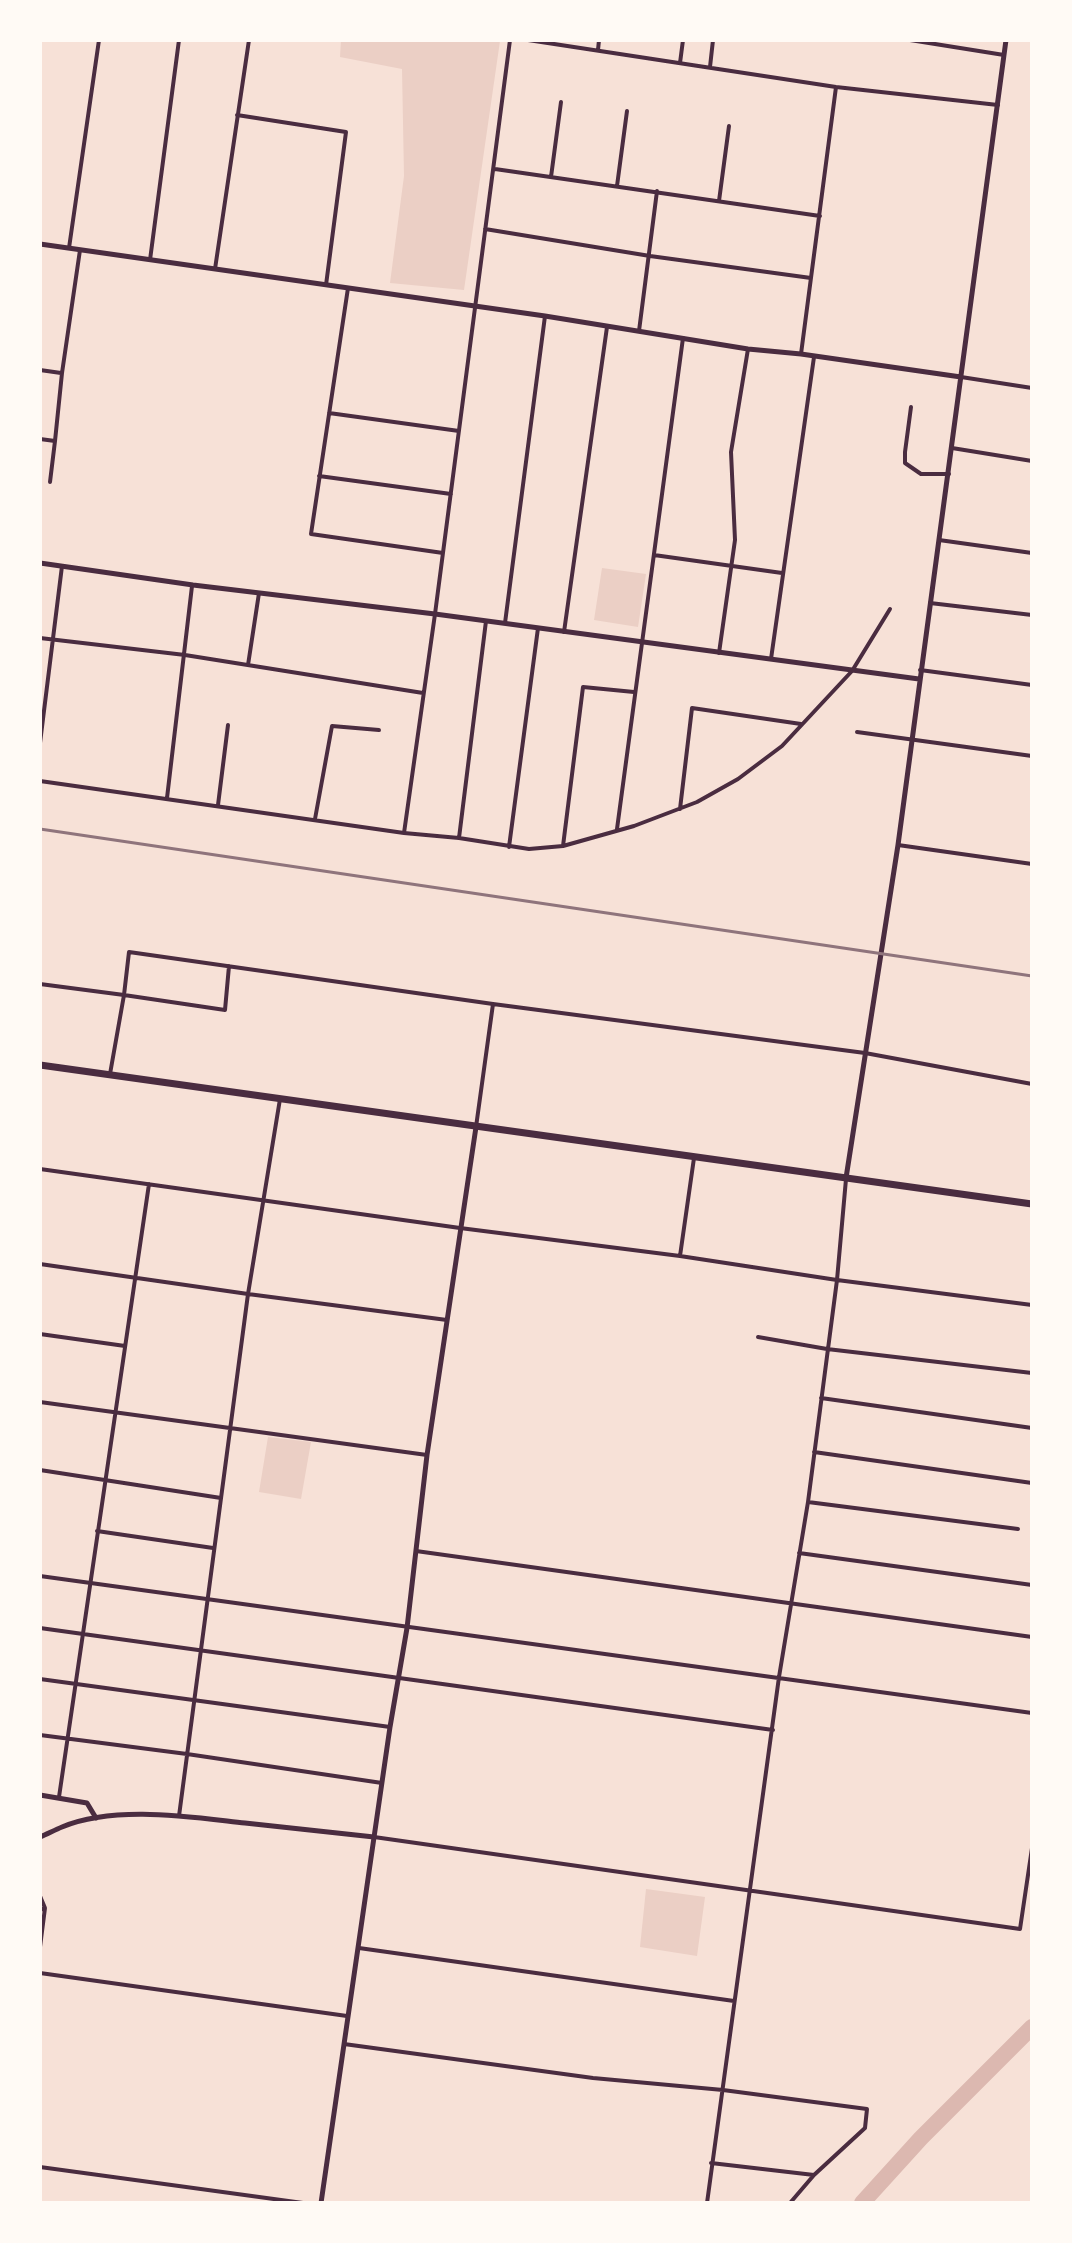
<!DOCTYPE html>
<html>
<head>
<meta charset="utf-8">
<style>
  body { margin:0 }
  #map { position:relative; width:1072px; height:2243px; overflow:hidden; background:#f7e1d7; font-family:Inter,sans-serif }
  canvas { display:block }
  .frame { position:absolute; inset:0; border:42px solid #fffaf5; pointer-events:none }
</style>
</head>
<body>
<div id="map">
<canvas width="1072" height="2243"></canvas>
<div class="frame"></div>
</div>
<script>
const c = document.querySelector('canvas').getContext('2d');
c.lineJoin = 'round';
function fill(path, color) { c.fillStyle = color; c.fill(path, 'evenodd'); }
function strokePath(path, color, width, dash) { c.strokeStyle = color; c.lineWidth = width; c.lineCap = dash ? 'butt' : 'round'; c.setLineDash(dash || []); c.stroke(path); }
fill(new Path2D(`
  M 341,40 L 500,41 L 464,290 L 390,283 L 404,176 L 402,69 L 340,57 Z
  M 602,568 L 646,574 L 638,627 L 594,620 Z
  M 268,1437 L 311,1442 L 301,1499 L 259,1492 Z
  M 646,1889 L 705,1897 L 697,1956 L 640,1947 Z`), '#ebcfc5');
strokePath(new Path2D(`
  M 862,2203 L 921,2138 L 1032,2027`), '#dcb8b0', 16);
strokePath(new Path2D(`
  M 528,40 L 836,87 L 998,105
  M 910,40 L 1004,55
  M 598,50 L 599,40
  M 680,63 L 683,40
  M 710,67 L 713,40
  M 237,115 L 346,132 L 326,285
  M 495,169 L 820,216
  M 551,177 L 561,102
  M 617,186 L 627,111
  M 719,201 L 729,126
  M 485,229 L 650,256 L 811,278
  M 69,248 L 99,40
  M 150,260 L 179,40
  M 215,269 L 249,40
  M 348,288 L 311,534 L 443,553
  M 639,331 L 657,191
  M 801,354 L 836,87
  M 40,370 L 61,373
  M 961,377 L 1032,388
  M 911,407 L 905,452 L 905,463 L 921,474 L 949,474
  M 329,413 L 459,431
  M 40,439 L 55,441 L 62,373 L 80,250
  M 952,448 L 1032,461
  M 319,476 L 451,494
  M 50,482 L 55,441
  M 939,540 L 1032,553
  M 654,555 L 782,573
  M 930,603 L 1032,615
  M 505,623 L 545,316
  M 564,632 L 607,327
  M 40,638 L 185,655 L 423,693
  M 719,653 L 735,540 L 731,452 L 748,349
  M 771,659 L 814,357
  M 248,665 L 259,593
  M 920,670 L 1032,685
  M 857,732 L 1032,756
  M 40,743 L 62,566
  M 40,781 L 404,833 L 459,838 L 529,849 L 563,846 L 634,826 L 697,802 L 738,779 L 782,746 L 852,671 L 890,609
  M 167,798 L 192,586
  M 218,805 L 228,725
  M 680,809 L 692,708 L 801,724
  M 315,819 L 332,726 L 379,730
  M 617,829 L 683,338
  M 404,833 L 435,614 L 510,40
  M 459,838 L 486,621
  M 898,845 L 1032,864
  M 563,846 L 583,687 L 634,692
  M 509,847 L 538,628
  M 40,984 L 124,995 L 129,952 L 493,1004 L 865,1053 L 1032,1084
  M 110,1074 L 124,995 L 225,1010 L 229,966
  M 476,1127 L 493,1004
  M 40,1169 L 460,1228 L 680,1256 L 837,1280 L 1032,1305
  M 680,1256 L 694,1158
  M 40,1264 L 248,1294 L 447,1320
  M 40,1334 L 125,1346
  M 758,1337 L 827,1349 L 1032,1373
  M 821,1398 L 1032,1428
  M 40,1402 L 427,1455
  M 814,1452 L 1032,1483
  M 40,1470 L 221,1498
  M 808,1502 L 1018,1529
  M 97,1531 L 213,1548
  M 416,1551 L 1032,1637
  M 799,1553 L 1032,1585
  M 40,1576 L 1032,1713
  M 40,1628 L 773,1730
  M 40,1679 L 390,1727
  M 40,1735 L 187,1754 L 382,1783
  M 59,1797 L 149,1184
  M 179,1816 L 248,1294 L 280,1099
  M 374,1837 L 1020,1929 L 1032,1848
  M 40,1896 L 45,1908 L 40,1910
  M 40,1947 L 45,1908
  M 359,1948 L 734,2001
  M 40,1973 L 347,2016
  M 344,2044 L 593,2078 L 723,2090 L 867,2109 L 865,2128 L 814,2175 L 790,2203
  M 711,2163 L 814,2175
  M 40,2167 L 303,2203
  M 707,2203 L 779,1677 L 808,1502 L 837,1280 L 846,1179`), '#4a2c40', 4);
strokePath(new Path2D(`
  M 40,244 L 545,316 L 748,349 L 801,354 L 961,377
  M 40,563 L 193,585 L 435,614 L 919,679
  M 846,1178 L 898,845 L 1006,40
  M 40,1795 L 87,1803 L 96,1818
  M 40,1837 C 47,1834 55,1830 62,1827 C 115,1805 190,1817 245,1823 C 288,1828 331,1832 374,1837
  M 321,2203 L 390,1727 L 407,1628 L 427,1455 L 476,1127`), '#4a2c40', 5);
strokePath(new Path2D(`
  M 40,1065 L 1032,1204`), '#4a2c40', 7);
strokePath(new Path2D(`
  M 40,829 L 1032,976`), '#8f747c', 3);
</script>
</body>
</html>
